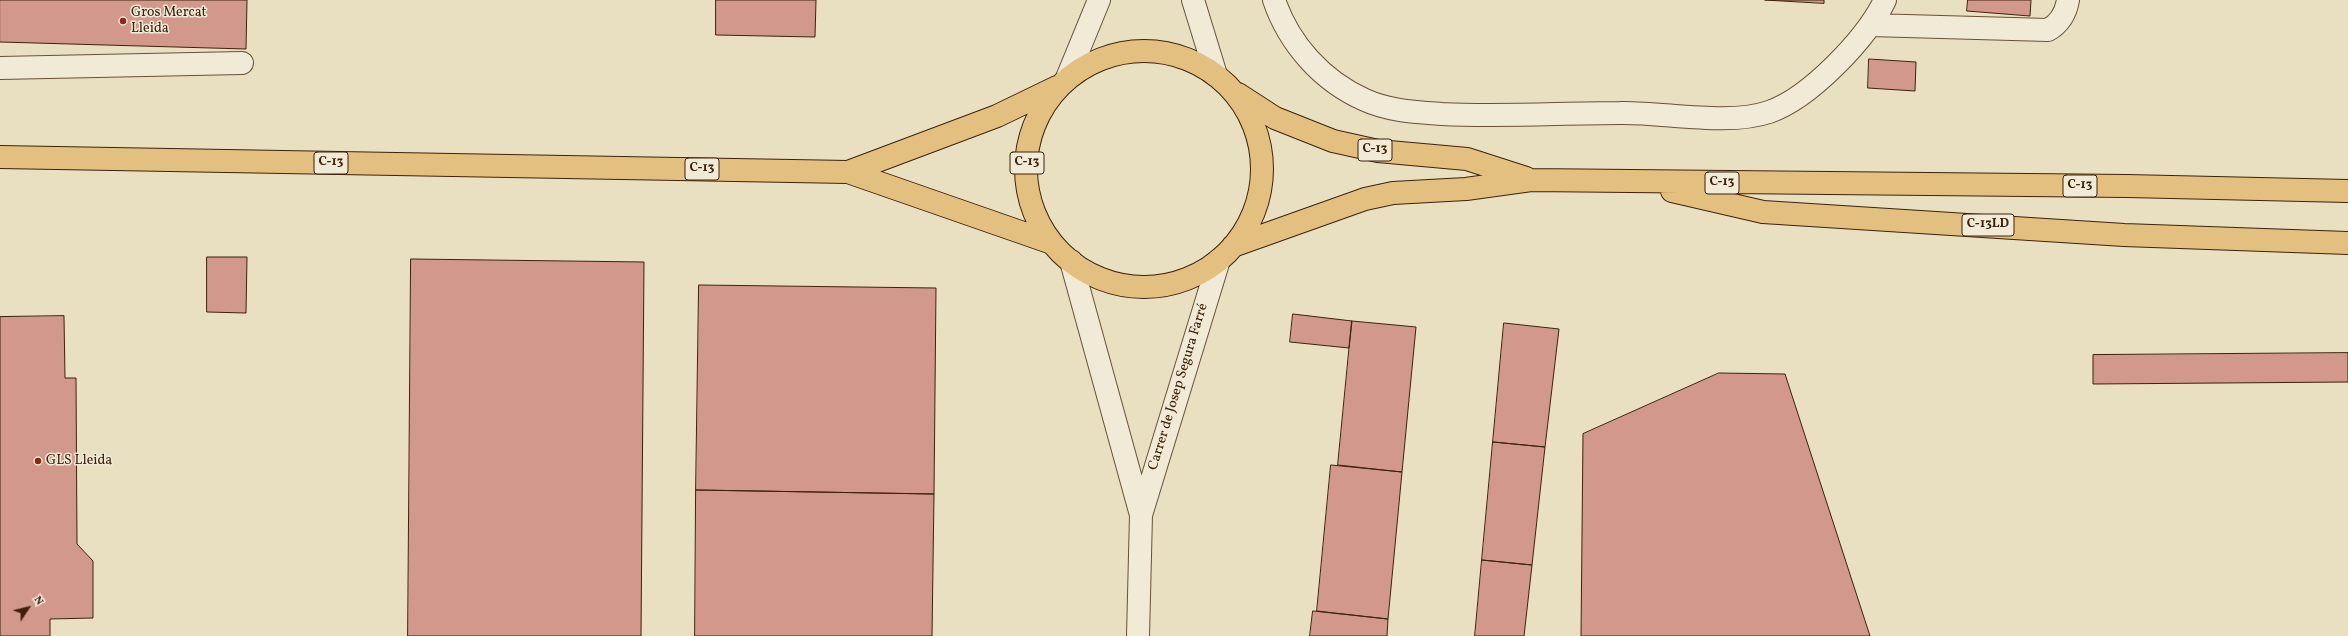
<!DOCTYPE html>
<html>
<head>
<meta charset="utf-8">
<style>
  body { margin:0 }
  #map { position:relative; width:2348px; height:636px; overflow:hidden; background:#e9dfc1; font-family:Vollkorn,serif }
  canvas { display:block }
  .north { position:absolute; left:8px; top:588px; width:40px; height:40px; -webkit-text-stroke:3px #f1ead7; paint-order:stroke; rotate:55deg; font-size:11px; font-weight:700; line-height:16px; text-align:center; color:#3d220b }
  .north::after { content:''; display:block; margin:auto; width:14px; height:18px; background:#3d220b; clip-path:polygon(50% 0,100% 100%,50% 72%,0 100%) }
</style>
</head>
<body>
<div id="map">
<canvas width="2348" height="636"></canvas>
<div class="north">N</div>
</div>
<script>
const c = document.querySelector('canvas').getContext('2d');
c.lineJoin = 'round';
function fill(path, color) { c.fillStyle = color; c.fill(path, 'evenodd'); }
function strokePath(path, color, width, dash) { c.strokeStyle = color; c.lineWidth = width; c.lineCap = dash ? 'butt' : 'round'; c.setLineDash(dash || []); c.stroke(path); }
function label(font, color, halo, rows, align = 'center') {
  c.font = font + ' Vollkorn,serif'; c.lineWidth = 3; c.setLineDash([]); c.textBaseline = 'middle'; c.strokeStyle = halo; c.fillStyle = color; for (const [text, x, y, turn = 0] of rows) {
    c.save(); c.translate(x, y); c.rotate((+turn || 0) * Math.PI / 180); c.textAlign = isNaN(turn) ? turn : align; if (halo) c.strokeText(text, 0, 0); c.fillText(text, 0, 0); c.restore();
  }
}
const building = new Path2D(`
  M 0,0 L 247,0 L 246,49 L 0,42 Z
  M 716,0 L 816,0 L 815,37 L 716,35 Z
  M 1765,0 L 1824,0 L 1824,3 Z
  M 1968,0 L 2031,0 L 2030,16 L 1967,11 Z
  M 1869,59 L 1916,62 L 1915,91 L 1868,88 Z
  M 207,257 L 247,257 L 246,313 L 207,312 Z
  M 411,259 L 644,262 L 641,636 L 408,636 Z
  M 699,285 L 936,288 L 934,494 L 696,490 Z
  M 1293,314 L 1352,321 L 1349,348 L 1290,342 Z
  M 64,316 L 65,378 L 76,378 L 77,544 L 93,561 L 93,618 L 50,619 L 50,636 L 0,636 L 0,317 Z
  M 1352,321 L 1416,327 L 1402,472 L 1338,465 Z
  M 1504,323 L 1559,329 L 1545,447 L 1493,442 Z
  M 2348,353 L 2348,382 L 2093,384 L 2093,355 Z
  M 1719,373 L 1785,374 L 1870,636 L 1581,636 L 1583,434 Z
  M 1493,442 L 1545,447 L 1532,565 L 1482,560 Z
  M 1331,465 L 1402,472 L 1388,619 L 1317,611 Z
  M 696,490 L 934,494 L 932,636 L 695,636 Z
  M 1482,560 L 1532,565 L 1524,636 L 1475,636 Z
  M 1313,611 L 1388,619 L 1387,636 L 1310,636 Z`);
fill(building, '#d2988b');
strokePath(building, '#3d220b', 1);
const minor = new Path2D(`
  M 1193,0 L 1216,75
  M 1274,0 C 1289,44 1322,81 1365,100 C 1389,111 1416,112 1442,114 C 1501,117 1561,113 1620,113 C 1664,112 1728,126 1769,112 C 1810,98 1867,38 1885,0
  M 1870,25 L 2048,30 C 2059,24 2066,13 2068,0
  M 0,68 L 242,63
  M 1067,78 L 1099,0
  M 1071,261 L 1141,515
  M 1138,636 L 1141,515 L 1219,260`);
const major = new Path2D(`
  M1026 169a118 118 0 1 1 236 0a118 118 0 1 1-236 0Z
  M 1238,94 L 1275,118 L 1333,141 L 1378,151 L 1467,159 L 1526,178
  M 0,157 L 848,172 L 1052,243
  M 848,172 L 997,116 L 1057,87
  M 1672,191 L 1763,212 L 2124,235 L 2348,243
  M 1233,246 L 1365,199 L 1393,193 L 1466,189 L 1531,180 L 2127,186 L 2348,191`);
strokePath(minor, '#685138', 24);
strokePath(major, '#3d220b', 24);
strokePath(minor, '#f1ead7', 22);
strokePath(major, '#e4c080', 22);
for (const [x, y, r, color] of [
  [123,21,4,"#8f2418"],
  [38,461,4,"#8f2418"]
]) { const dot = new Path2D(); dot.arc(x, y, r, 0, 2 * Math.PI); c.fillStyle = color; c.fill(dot); strokePath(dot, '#f1ead7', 1.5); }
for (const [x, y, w] of [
  [1375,150,34],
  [331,163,34],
  [1027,163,34],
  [702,169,34],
  [1722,183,34],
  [2080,186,34],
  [1988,225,52]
]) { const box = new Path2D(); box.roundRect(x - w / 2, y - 11, w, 22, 3); c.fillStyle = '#f1ead7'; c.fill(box); strokePath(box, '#3d220b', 1); }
label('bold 13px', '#3d220b', null, [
  ["C-13",1375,150],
  ["C-13",331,163],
  ["C-13",1027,163],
  ["C-13",702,169],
  ["C-13",1722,183],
  ["C-13",2080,186],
  ["C-13LD",1988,225]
]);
label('14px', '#3d220b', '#f1ead7', [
  ["Gros Mercat",131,13],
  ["Lleida",131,29],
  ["GLS Lleida",46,461]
], 'left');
label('14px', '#3d220b', '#f1ead7', [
  ["Carrer de Josep Segura Farré",1179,387,-73]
]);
</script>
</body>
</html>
